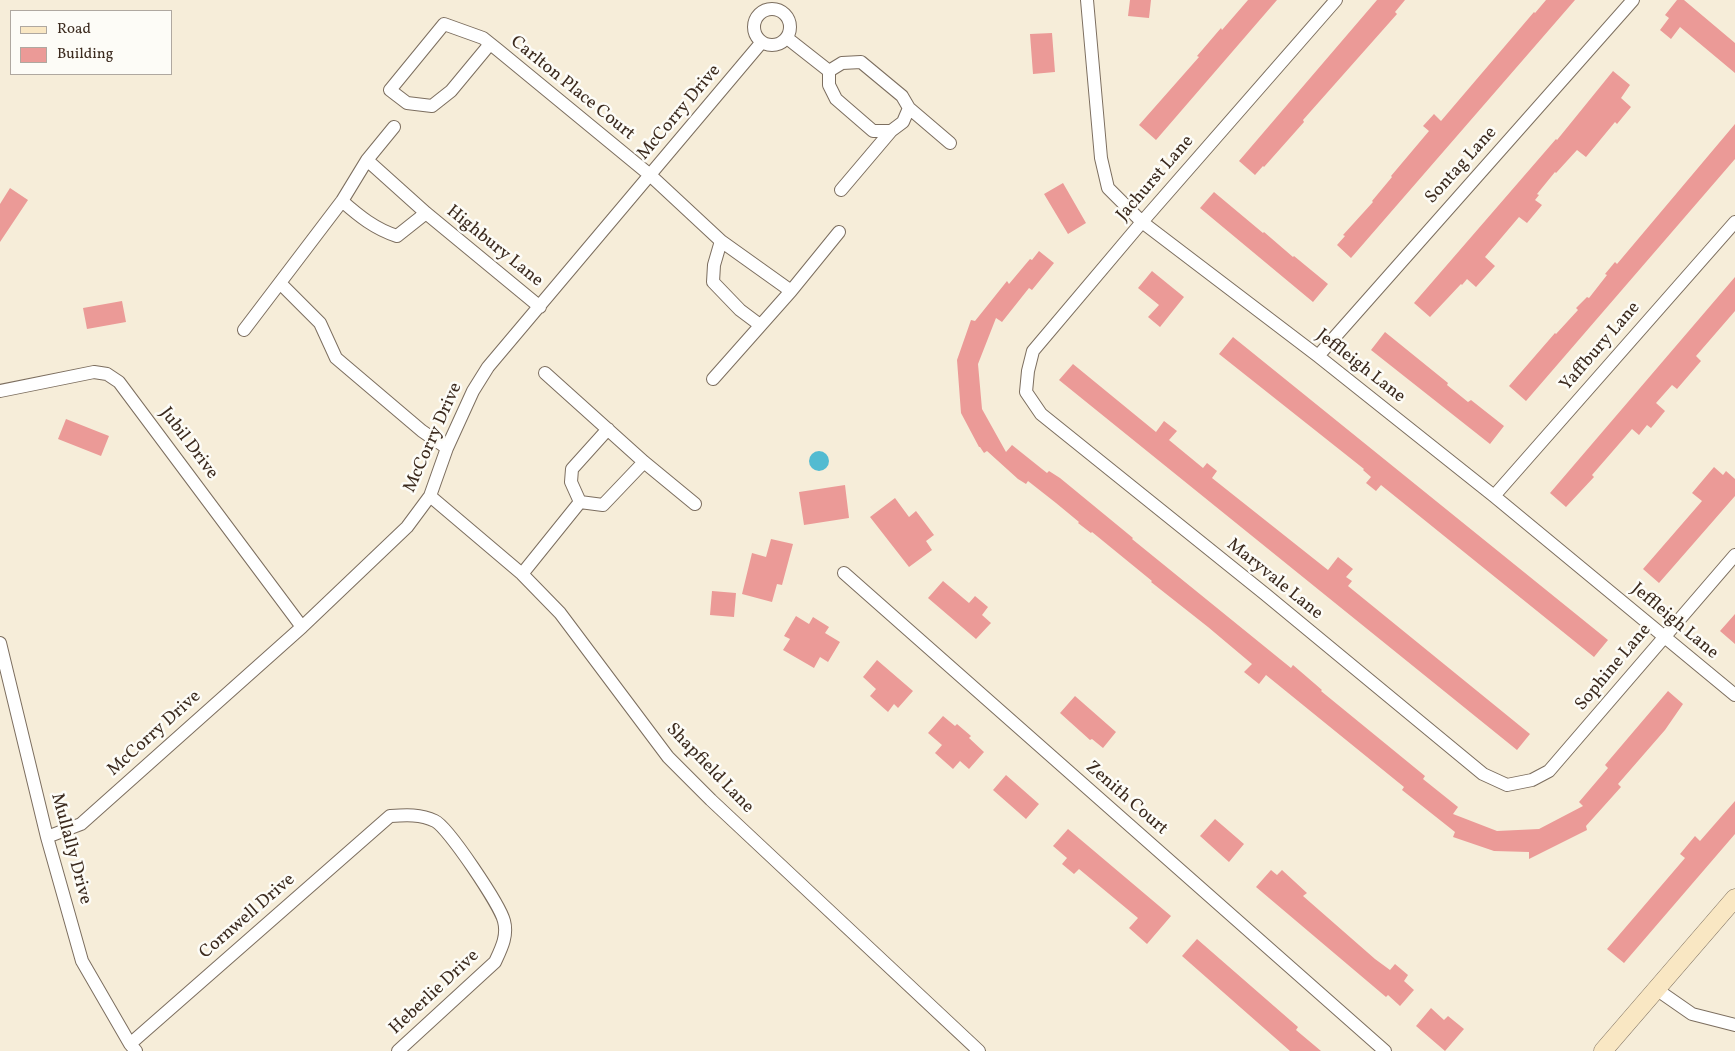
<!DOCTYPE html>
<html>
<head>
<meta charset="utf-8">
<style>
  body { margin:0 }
  #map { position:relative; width:1735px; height:1051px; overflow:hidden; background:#f6edd9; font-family:Vollkorn,serif }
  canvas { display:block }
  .legend { position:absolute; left:10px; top:10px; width:162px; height:65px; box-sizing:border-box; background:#fdfcf7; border:1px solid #afa8a0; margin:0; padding:6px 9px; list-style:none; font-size:15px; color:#3b2a1e }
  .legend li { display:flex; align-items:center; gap:10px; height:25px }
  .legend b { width:25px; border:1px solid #afa8a0 }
</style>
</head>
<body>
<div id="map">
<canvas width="1735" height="1051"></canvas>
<ul class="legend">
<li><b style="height:6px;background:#f9e7c3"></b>Road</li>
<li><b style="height:14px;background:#eb9a97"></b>Building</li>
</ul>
</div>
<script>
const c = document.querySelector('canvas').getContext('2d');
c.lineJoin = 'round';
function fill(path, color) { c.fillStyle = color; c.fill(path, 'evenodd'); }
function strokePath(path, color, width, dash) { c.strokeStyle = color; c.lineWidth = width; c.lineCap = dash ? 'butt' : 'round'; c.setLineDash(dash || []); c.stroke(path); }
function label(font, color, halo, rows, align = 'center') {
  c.font = font + ' Vollkorn,serif'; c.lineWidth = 5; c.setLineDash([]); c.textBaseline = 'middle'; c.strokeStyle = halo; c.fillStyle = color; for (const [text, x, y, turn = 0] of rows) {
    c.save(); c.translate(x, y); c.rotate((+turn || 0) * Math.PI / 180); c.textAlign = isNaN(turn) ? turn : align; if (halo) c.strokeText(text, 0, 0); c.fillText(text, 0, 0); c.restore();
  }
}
fill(new Path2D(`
  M809 461a10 10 0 1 1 20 0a10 10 0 1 1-20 0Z`), '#53bbd1');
fill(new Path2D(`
  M 1130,0 L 1151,0 L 1149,18 L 1128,16 Z
  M 1248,0 L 1277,0 L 1156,140 L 1139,125 L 1199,57 L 1197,56 L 1221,28 L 1222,30 Z
  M 1377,0 L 1405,0 L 1395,12 L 1397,14 L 1303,120 L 1304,122 L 1264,167 L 1263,166 L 1255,175 L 1239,161 Z
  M 1546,0 L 1575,0 L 1351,258 L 1337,245 L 1345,236 L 1343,235 L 1373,202 L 1372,201 L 1392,177 L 1391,176 L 1429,131 L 1423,126 L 1434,114 L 1441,121 L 1534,12 L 1535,13 Z
  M 1677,0 L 1684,0 L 1735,43 L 1735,73 L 1680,27 L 1671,39 L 1660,30 L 1669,18 L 1665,15 Z
  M 1052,33 L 1055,72 L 1033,74 L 1030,34 Z
  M 1613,71 L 1630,85 L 1621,98 L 1631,107 L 1617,124 L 1615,122 L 1586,157 L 1577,150 L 1556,173 L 1555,172 L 1537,194 L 1539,195 L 1535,200 L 1542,205 L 1527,223 L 1519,217 L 1485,257 L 1495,266 L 1476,287 L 1467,279 L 1462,285 L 1461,284 L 1430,317 L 1414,303 L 1556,139 L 1557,140 Z
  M 1735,124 L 1735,159 L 1526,401 L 1509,386 L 1555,333 L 1556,334 L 1578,310 L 1576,308 L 1587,297 L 1589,298 L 1607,275 L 1605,274 L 1615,262 L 1617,264 Z
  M 1063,183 L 1086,223 L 1068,234 L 1044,194 Z
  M 10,188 L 28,200 L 0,242 L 0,204 Z
  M 1214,192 L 1263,233 L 1264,232 L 1293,257 L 1294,256 L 1328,284 L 1313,302 L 1200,208 Z
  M 1039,251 L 1054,263 L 1032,290 L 1029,288 L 1002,322 L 996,318 L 978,364 L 982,409 L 1006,452 L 1012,445 L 1047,473 L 1049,471 L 1060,478 L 1133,538 L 1132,539 L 1291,668 L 1293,665 L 1322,690 L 1321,691 L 1425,776 L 1423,779 L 1458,807 L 1453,814 L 1497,831 L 1539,829 L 1583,806 L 1579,802 L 1608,768 L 1605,765 L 1668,691 L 1683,704 L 1665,730 L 1618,784 L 1621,787 L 1586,826 L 1587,830 L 1529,859 L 1529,852 L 1494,851 L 1453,837 L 1455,832 L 1402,790 L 1404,787 L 1266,675 L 1259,684 L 1244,672 L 1252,664 L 1208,627 L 1151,582 L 1152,581 L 1092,532 L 1091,533 L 1078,523 L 1079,522 L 1056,503 L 1028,481 L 1026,484 L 1018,479 L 987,451 L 984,453 L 980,447 L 979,447 L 961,413 L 957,360 L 971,320 L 975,321 L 1007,281 L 1009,284 L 1030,259 L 1032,260 Z
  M 1152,271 L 1184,297 L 1160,327 L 1148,317 L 1159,305 L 1138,288 Z
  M 1735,277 L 1735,311 L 1696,356 L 1701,361 L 1677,389 L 1672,385 L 1656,403 L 1665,411 L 1651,428 L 1647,425 L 1639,435 L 1632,429 L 1592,475 L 1594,477 L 1566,507 L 1550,493 Z
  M 122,301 L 126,322 L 87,329 L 83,308 Z
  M 1385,332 L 1448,383 L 1447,385 L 1468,402 L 1471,400 L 1504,426 L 1490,444 L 1371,350 Z
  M 1233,337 L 1608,640 L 1594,657 L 1381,485 L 1376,491 L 1366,483 L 1371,477 L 1363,470 L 1364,469 L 1219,354 Z
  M 1073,364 L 1156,432 L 1164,421 L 1177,431 L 1169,440 L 1203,468 L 1207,463 L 1217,471 L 1212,478 L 1328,570 L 1338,557 L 1353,569 L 1346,577 L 1352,581 L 1348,586 L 1530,734 L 1517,750 L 1059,380 Z
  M 66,419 L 109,436 L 101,456 L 58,439 Z
  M 1714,467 L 1723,475 L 1726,471 L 1735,479 L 1735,496 L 1659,583 L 1643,569 L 1702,501 L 1692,493 Z
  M 845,485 L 849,518 L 804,525 L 799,492 Z
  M 895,498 L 909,517 L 916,511 L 934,535 L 926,541 L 932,550 L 909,567 L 870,517 Z
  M 771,539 L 793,544 L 782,585 L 777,584 L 772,602 L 742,594 L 752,553 L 766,557 Z
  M 943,581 L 969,603 L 975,596 L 988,607 L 982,615 L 991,623 L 976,639 L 928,598 Z
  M 712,591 L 736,593 L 734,617 L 710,615 Z
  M 1735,614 L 1735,644 L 1720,631 Z
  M 796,616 L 809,624 L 813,617 L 829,627 L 825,633 L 840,642 L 828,662 L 820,657 L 814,668 L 783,650 L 790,639 L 784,636 Z
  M 877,660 L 913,691 L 898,708 L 894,704 L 888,712 L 870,696 L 876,689 L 863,677 Z
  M 1075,696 L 1116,732 L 1103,748 L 1092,739 L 1090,740 L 1060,713 Z
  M 943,716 L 955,726 L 957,724 L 971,736 L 969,738 L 984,752 L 969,769 L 960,761 L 953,769 L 935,753 L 942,745 L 928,733 Z
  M 1006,775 L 1039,804 L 1026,819 L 993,790 Z
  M 1735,801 L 1735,834 L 1624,963 L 1607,949 L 1685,858 L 1680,854 L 1695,836 L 1700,841 Z
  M 1215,819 L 1244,844 L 1229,862 L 1200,836 Z
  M 1068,829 L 1171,916 L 1147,944 L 1129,928 L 1138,918 L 1079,869 L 1074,874 L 1062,864 L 1067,858 L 1053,846 Z
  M 1271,870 L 1277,875 L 1282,870 L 1307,893 L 1303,896 L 1375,959 L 1390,970 L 1395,964 L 1408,975 L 1404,981 L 1414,990 L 1400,1006 L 1388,995 L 1386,997 L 1256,887 Z
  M 1197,939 L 1298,1027 L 1296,1030 L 1321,1051 L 1290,1051 L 1182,956 Z
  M 1431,1008 L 1444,1020 L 1448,1016 L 1464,1029 L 1445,1051 L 1416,1026 Z`), '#eb9a97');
const street = new Path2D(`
  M 1087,0 L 1101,158 L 1108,188 L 1142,222 L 1318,356 L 1494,496 L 1735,695
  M 1336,0 L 1142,222 L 1033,351 L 1028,371 L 1026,392 L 1041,414 L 1265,594 L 1483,774 L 1507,785 L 1532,780 L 1549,771 L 1735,555
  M754 27a18 18 0 1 1 36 0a18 18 0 1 1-36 0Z
  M 787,38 L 829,71 L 842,63 L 861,62 L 902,96 L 909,108 L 903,122 L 891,131 L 873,131 L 836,99 L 829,85 L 829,71
  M 490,44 L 451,91 L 432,106 L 407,103 L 390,90 L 444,24 L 483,38 L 498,50 L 650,175 L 721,241 L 791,291
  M 909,108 L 950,143
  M 367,160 L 426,213 L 540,307
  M 841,190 L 891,131
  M 342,201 C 359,216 375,229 397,236 L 426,213
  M 721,241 L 714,265 L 713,282 L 740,310 L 760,325
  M 280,283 L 320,323 L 336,358 L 422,431 L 447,448
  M 244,330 L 342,201 L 367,160 L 394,127
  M 1318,356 L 1633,0
  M 545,373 L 644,462 L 695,504
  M 713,379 L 791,291 L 839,232
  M 0,391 L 94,372 L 107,374 L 119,382 L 302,627
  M 430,496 L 522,574 L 560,613 L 668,757 L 711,800 L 979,1051
  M 1494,496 L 1735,222
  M 580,502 L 571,482 L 572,469 L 608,429
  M 580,502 L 603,505 L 644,462
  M 844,573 L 1385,1051
  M 522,574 L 580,502
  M 0,643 L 47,837 L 82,961 L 130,1044 L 136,1051
  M 47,837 L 81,824 L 302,627 L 407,527 L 430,496 L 447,448 L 473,391 L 488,367 L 761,43
  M 1656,989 L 1692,1014 L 1735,1025
  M 130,1044 L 390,816 C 406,815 420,814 435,821 C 448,827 500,905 504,921 C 508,936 501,949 495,962 L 398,1051`);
const secondary = new Path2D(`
  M 1603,1051 L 1735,898`);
strokePath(street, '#7c6e5f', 14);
strokePath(secondary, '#7c6e5f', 19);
strokePath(street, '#fff', 12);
strokePath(secondary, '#f9e7c3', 18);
label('18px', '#3b2a1e', '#fdfcf7', [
  ["Carlton Place Court",572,89,39],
  ["McCorry Drive",680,113,-50],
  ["Sontag Lane",1462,166,-48],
  ["Jachurst Lane",1156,179,-49],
  ["Highbury Lane",494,247,39],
  ["Yaffbury Lane",1601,347,-49],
  ["Jeffleigh Lane",1360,367,38],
  ["McCorry Drive",434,438,-66],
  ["Jubil Drive",188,444,53],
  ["Maryvale Lane",1274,580,39],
  ["Jeffleigh Lane",1674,622,40],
  ["Sophine Lane",1614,668,-50],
  ["McCorry Drive",155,734,-42],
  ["Shapfield Lane",709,769,46],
  ["Zenith Court",1126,799,41],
  ["Mullally Drive",70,849,75],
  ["Cornwell Drive",248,917,-41],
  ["Heberlie Drive",435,993,-43]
]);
</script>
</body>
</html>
